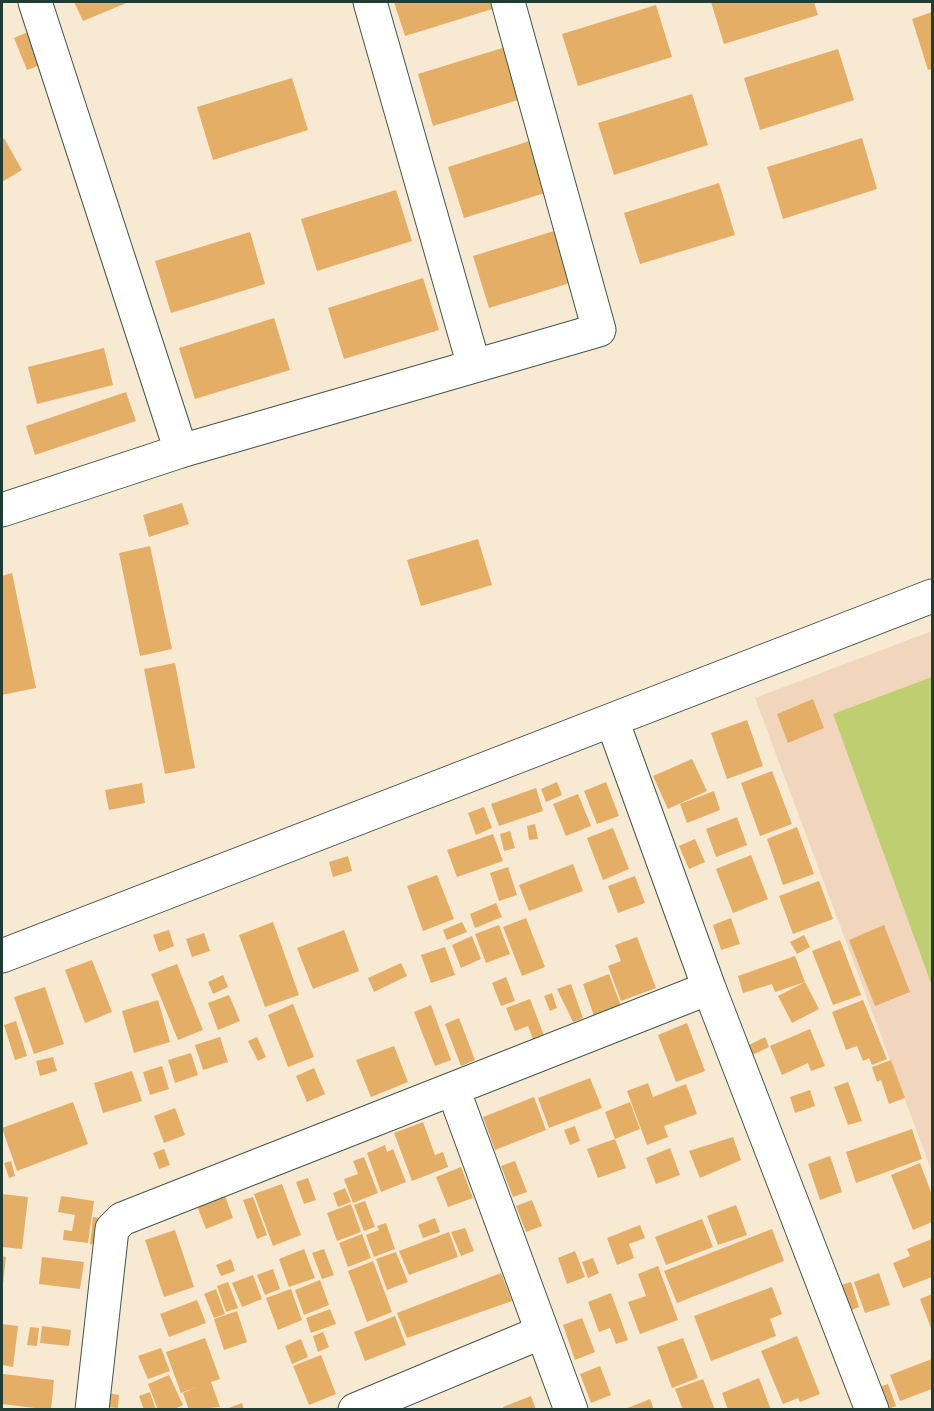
<!DOCTYPE html>
<html>
<head>
<meta charset="utf-8">
<style>
  body { margin:0 }
  #map { position:relative; width:934px; height:1411px; overflow:hidden; background:#f8e9d2; font-family:Sriracha,sans-serif }
  canvas { display:block }
  .frame { position:absolute; inset:0; border:3px solid #1f3d34; pointer-events:none }
</style>
</head>
<body>
<div id="map">
<canvas width="934" height="1411"></canvas>
<div class="frame"></div>
</div>
<script>
const c = document.querySelector('canvas').getContext('2d');
c.lineJoin = 'round';
function fill(path, color) { c.fillStyle = color; c.fill(path, 'evenodd'); }
function strokePath(path, color, width, dash) { c.strokeStyle = color; c.lineWidth = width; c.lineCap = dash ? 'butt' : 'round'; c.setLineDash(dash || []); c.stroke(path); }
fill(new Path2D(`
  M 932,631 L 932,1172 L 755,698 Z`), '#f1d5bd');
fill(new Path2D(`
  M 932,677 L 932,986 L 833,714 Z`), '#bfce70');
fill(new Path2D(`
  M 74,2 L 129,2 L 83,21 Z
  M 394,2 L 497,2 L 499,7 L 405,36 Z
  M 711,2 L 814,2 L 818,15 L 724,44 Z
  M 656,5 L 672,57 L 578,86 L 562,34 Z
  M 932,12 L 932,69 L 928,70 L 912,19 Z
  M 28,32 L 41,65 L 27,70 L 14,38 Z
  M 512,45 L 528,97 L 433,126 L 418,74 Z
  M 838,49 L 854,100 L 760,130 L 744,78 Z
  M 292,78 L 308,130 L 213,160 L 197,107 Z
  M 692,94 L 708,145 L 614,175 L 598,123 Z
  M 542,137 L 558,189 L 464,218 L 448,167 Z
  M 4,138 L 22,170 L 2,182 L 2,140 Z
  M 862,138 L 877,189 L 783,219 L 767,167 Z
  M 719,183 L 735,235 L 640,264 L 624,213 Z
  M 396,190 L 412,241 L 317,271 L 301,219 Z
  M 567,227 L 583,279 L 489,308 L 473,256 Z
  M 250,232 L 265,284 L 171,313 L 155,261 Z
  M 423,278 L 439,330 L 344,359 L 328,308 Z
  M 274,318 L 290,370 L 195,399 L 179,348 Z
  M 104,348 L 113,385 L 37,404 L 28,367 Z
  M 126,392 L 136,421 L 35,455 L 26,426 Z
  M 182,503 L 189,524 L 149,537 L 143,515 Z
  M 478,539 L 492,585 L 421,606 L 407,560 Z
  M 150,546 L 172,649 L 140,656 L 119,553 Z
  M 12,573 L 36,688 L 2,695 L 2,576 Z
  M 175,663 L 195,768 L 165,774 L 144,669 Z
  M 813,699 L 824,728 L 788,743 L 777,714 Z
  M 747,720 L 763,766 L 727,779 L 711,733 Z
  M 692,759 L 707,791 L 668,809 L 653,776 Z
  M 772,771 L 792,824 L 760,836 L 741,783 Z
  M 557,782 L 562,795 L 546,802 L 541,789 Z
  M 606,782 L 619,816 L 597,824 L 584,791 Z
  M 142,783 L 145,803 L 109,810 L 105,790 Z
  M 536,788 L 543,811 L 499,826 L 491,804 Z
  M 714,791 L 720,810 L 687,823 L 680,804 Z
  M 578,794 L 591,826 L 566,836 L 553,804 Z
  M 484,807 L 492,828 L 476,835 L 468,813 Z
  M 737,817 L 747,845 L 716,857 L 706,829 Z
  M 535,824 L 538,839 L 529,840 L 527,826 Z
  M 797,827 L 814,874 L 783,885 L 767,839 Z
  M 613,828 L 629,869 L 603,880 L 587,838 Z
  M 510,831 L 515,848 L 504,851 L 500,834 Z
  M 493,834 L 503,861 L 457,877 L 447,850 Z
  M 695,839 L 705,862 L 689,869 L 679,846 Z
  M 751,855 L 768,899 L 733,913 L 716,869 Z
  M 348,856 L 352,871 L 333,877 L 329,862 Z
  M 573,864 L 583,891 L 529,911 L 519,885 Z
  M 508,867 L 517,895 L 499,901 L 490,873 Z
  M 437,875 L 454,919 L 423,931 L 407,886 Z
  M 635,876 L 645,903 L 618,913 L 608,886 Z
  M 819,881 L 833,919 L 793,934 L 779,896 Z
  M 496,903 L 502,917 L 475,928 L 470,914 Z
  M 526,918 L 545,967 L 522,976 L 503,927 Z
  M 731,918 L 740,944 L 721,950 L 713,925 Z
  M 273,922 L 299,995 L 265,1007 L 239,935 Z
  M 462,922 L 467,932 L 447,940 L 443,930 Z
  M 499,925 L 510,954 L 486,963 L 475,934 Z
  M 884,925 L 910,992 L 875,1006 L 849,940 Z
  M 169,930 L 174,946 L 159,952 L 153,935 Z
  M 344,930 L 359,971 L 313,989 L 297,948 Z
  M 204,933 L 210,951 L 192,957 L 186,939 Z
  M 804,935 L 810,947 L 797,954 L 790,942 Z
  M 472,936 L 481,959 L 461,968 L 452,945 Z
  M 637,937 L 656,988 L 621,1001 L 608,966 L 621,961 L 615,945 Z
  M 840,940 L 861,995 L 833,1005 L 812,951 Z
  M 445,947 L 455,975 L 431,983 L 421,955 Z
  M 795,956 L 805,982 L 775,992 L 772,984 L 743,993 L 738,976 Z
  M 92,960 L 112,1012 L 85,1023 L 65,970 Z
  M 401,963 L 407,976 L 374,992 L 368,978 Z
  M 177,964 L 203,1030 L 178,1040 L 151,974 Z
  M 609,974 L 621,1006 L 594,1016 L 583,984 Z
  M 223,975 L 228,987 L 213,994 L 208,982 Z
  M 506,977 L 515,1001 L 501,1006 L 492,983 Z
  M 805,982 L 819,1009 L 792,1023 L 778,996 Z
  M 571,984 L 583,1018 L 573,1022 L 557,989 Z
  M 45,987 L 64,1044 L 34,1054 L 14,997 Z
  M 552,993 L 557,1008 L 550,1011 L 544,996 Z
  M 229,995 L 240,1021 L 218,1030 L 208,1003 Z
  M 530,999 L 545,1038 L 534,1042 L 528,1026 L 515,1031 L 506,1008 Z
  M 158,1000 L 170,1042 L 134,1053 L 122,1011 Z
  M 863,1000 L 887,1059 L 872,1065 L 869,1058 L 863,1061 L 857,1046 L 846,1050 L 832,1012 Z
  M 293,1004 L 314,1057 L 288,1067 L 268,1015 Z
  M 431,1005 L 451,1060 L 435,1066 L 414,1012 Z
  M 459,1018 L 475,1060 L 461,1066 L 445,1024 Z
  M 16,1021 L 27,1056 L 15,1060 L 4,1025 Z
  M 687,1023 L 705,1071 L 676,1082 L 658,1035 Z
  M 810,1029 L 825,1066 L 811,1071 L 808,1063 L 782,1075 L 770,1046 Z
  M 220,1037 L 228,1062 L 203,1070 L 195,1045 Z
  M 257,1037 L 266,1057 L 258,1061 L 248,1041 Z
  M 765,1037 L 769,1047 L 752,1055 L 747,1046 Z
  M 394,1046 L 408,1082 L 371,1097 L 356,1060 Z
  M 191,1053 L 198,1075 L 175,1083 L 168,1060 Z
  M 53,1057 L 57,1071 L 40,1076 L 36,1061 Z
  M 891,1060 L 905,1098 L 889,1104 L 881,1080 L 877,1082 L 872,1067 Z
  M 162,1066 L 169,1089 L 150,1095 L 143,1072 Z
  M 314,1068 L 325,1094 L 307,1102 L 296,1076 Z
  M 132,1071 L 142,1101 L 103,1113 L 94,1083 Z
  M 590,1078 L 602,1108 L 549,1128 L 538,1098 Z
  M 848,1082 L 862,1121 L 848,1125 L 834,1087 Z
  M 648,1083 L 653,1097 L 686,1084 L 697,1114 L 664,1126 L 668,1137 L 647,1145 L 627,1091 Z
  M 810,1090 L 815,1106 L 795,1113 L 790,1097 Z
  M 534,1097 L 546,1130 L 495,1150 L 483,1117 Z
  M 73,1102 L 88,1144 L 17,1171 L 2,1128 Z
  M 630,1102 L 640,1129 L 615,1139 L 605,1112 Z
  M 175,1108 L 185,1135 L 164,1143 L 154,1116 Z
  M 423,1122 L 435,1155 L 443,1152 L 448,1167 L 412,1181 L 394,1133 Z
  M 575,1126 L 580,1141 L 570,1145 L 564,1130 Z
  M 912,1129 L 922,1159 L 856,1183 L 846,1152 Z
  M 733,1137 L 741,1160 L 700,1178 L 689,1151 Z
  M 615,1139 L 626,1168 L 598,1178 L 587,1149 Z
  M 385,1145 L 387,1152 L 393,1149 L 406,1182 L 381,1192 L 367,1153 Z
  M 670,1148 L 680,1175 L 656,1184 L 646,1158 Z
  M 164,1149 L 170,1165 L 159,1169 L 153,1153 Z
  M 830,1156 L 842,1192 L 820,1200 L 808,1164 Z
  M 364,1157 L 378,1193 L 353,1203 L 344,1179 L 358,1174 L 353,1161 Z
  M 11,1161 L 15,1176 L 9,1178 L 4,1163 Z
  M 515,1161 L 527,1192 L 513,1197 L 501,1166 Z
  M 920,1163 L 932,1195 L 932,1222 L 913,1230 L 891,1175 Z
  M 461,1167 L 473,1198 L 448,1207 L 436,1177 Z
  M 308,1178 L 316,1200 L 304,1204 L 296,1182 Z
  M 282,1184 L 301,1235 L 273,1246 L 254,1194 Z
  M 345,1188 L 351,1202 L 338,1207 L 333,1193 Z
  M 2,1194 L 28,1197 L 22,1249 L 2,1247 Z
  M 61,1196 L 94,1201 L 88,1243 L 63,1240 L 64,1230 L 72,1231 L 75,1215 L 58,1212 Z
  M 225,1196 L 233,1218 L 206,1229 L 197,1206 Z
  M 253,1197 L 267,1235 L 257,1239 L 243,1200 Z
  M 532,1200 L 542,1226 L 526,1232 L 516,1206 Z
  M 365,1201 L 375,1227 L 364,1231 L 354,1205 Z
  M 351,1204 L 361,1232 L 337,1241 L 327,1213 Z
  M 736,1205 L 747,1235 L 718,1245 L 707,1216 Z
  M 93,1217 L 106,1219 L 102,1245 L 90,1244 Z
  M 435,1218 L 440,1232 L 423,1238 L 418,1225 Z
  M 702,1219 L 713,1247 L 666,1265 L 655,1237 Z
  M 386,1223 L 395,1249 L 374,1257 L 366,1235 L 379,1230 L 377,1226 Z
  M 640,1225 L 645,1238 L 629,1244 L 634,1258 L 617,1265 L 607,1238 Z
  M 465,1228 L 474,1251 L 461,1256 L 451,1232 Z
  M 772,1229 L 784,1261 L 677,1303 L 664,1271 Z
  M 175,1230 L 194,1287 L 164,1297 L 145,1240 Z
  M 449,1232 L 458,1257 L 409,1275 L 399,1251 Z
  M 362,1234 L 371,1258 L 348,1267 L 339,1243 Z
  M 932,1239 L 932,1277 L 903,1288 L 893,1263 L 910,1256 L 907,1249 Z
  M 304,1249 L 315,1278 L 289,1287 L 279,1259 Z
  M 324,1249 L 334,1275 L 322,1279 L 312,1253 Z
  M 575,1251 L 585,1277 L 567,1284 L 558,1258 Z
  M 396,1252 L 408,1282 L 387,1290 L 376,1259 Z
  M 2,1256 L 6,1257 L 3,1284 L 2,1284 Z
  M 42,1257 L 84,1262 L 80,1289 L 39,1284 Z
  M 593,1258 L 599,1273 L 588,1278 L 582,1262 Z
  M 231,1259 L 235,1271 L 221,1276 L 216,1265 Z
  M 373,1261 L 392,1312 L 367,1322 L 348,1271 Z
  M 658,1266 L 678,1320 L 640,1334 L 628,1302 L 646,1296 L 638,1274 Z
  M 273,1269 L 280,1289 L 265,1295 L 257,1275 Z
  M 501,1273 L 512,1301 L 407,1338 L 397,1313 Z
  M 879,1273 L 890,1305 L 865,1313 L 854,1282 Z
  M 253,1275 L 262,1299 L 242,1307 L 232,1283 Z
  M 320,1280 L 329,1305 L 304,1315 L 295,1290 Z
  M 228,1282 L 238,1308 L 226,1312 L 217,1286 Z
  M 851,1282 L 859,1307 L 847,1312 L 838,1286 Z
  M 772,1287 L 782,1314 L 770,1319 L 776,1336 L 711,1361 L 694,1316 Z
  M 216,1289 L 225,1314 L 214,1318 L 204,1294 Z
  M 291,1289 L 302,1320 L 278,1330 L 266,1298 Z
  M 611,1293 L 628,1340 L 616,1344 L 610,1328 L 599,1332 L 588,1302 Z
  M 932,1294 L 932,1331 L 920,1299 Z
  M 197,1300 L 206,1323 L 169,1337 L 160,1314 Z
  M 330,1309 L 336,1324 L 311,1333 L 306,1318 Z
  M 237,1311 L 247,1342 L 224,1350 L 214,1319 Z
  M 395,1316 L 406,1345 L 365,1361 L 354,1332 Z
  M 582,1318 L 595,1352 L 575,1360 L 563,1325 Z
  M 2,1324 L 18,1326 L 13,1367 L 2,1365 Z
  M 42,1326 L 71,1330 L 69,1346 L 40,1343 Z
  M 30,1327 L 39,1328 L 37,1346 L 27,1345 Z
  M 323,1332 L 329,1347 L 318,1352 L 313,1336 Z
  M 797,1336 L 820,1394 L 800,1402 L 798,1398 L 783,1404 L 761,1351 Z
  M 205,1338 L 220,1379 L 211,1382 L 220,1407 L 189,1410 L 183,1393 L 197,1387 L 181,1393 L 166,1352 Z
  M 683,1338 L 698,1378 L 672,1388 L 657,1347 Z
  M 301,1339 L 308,1357 L 292,1364 L 285,1346 Z
  M 161,1348 L 170,1371 L 148,1379 L 138,1356 Z
  M 321,1355 L 336,1394 L 309,1405 L 293,1366 Z
  M 932,1359 L 932,1389 L 900,1401 L 890,1375 Z
  M 600,1366 L 611,1395 L 591,1403 L 580,1374 Z
  M 3,1374 L 54,1380 L 51,1410 L 2,1404 Z
  M 169,1375 L 183,1405 L 172,1410 L 158,1410 L 148,1384 Z
  M 759,1378 L 771,1410 L 728,1410 L 722,1393 Z
  M 703,1379 L 715,1410 L 683,1410 L 675,1389 Z
  M 888,1384 L 896,1406 L 885,1410 L 876,1388 Z
  M 150,1392 L 156,1410 L 144,1410 L 139,1396 Z
  M 108,1393 L 119,1395 L 118,1408 L 106,1407 Z
  M 531,1396 L 536,1410 L 504,1410 L 503,1407 Z
  M 650,1399 L 654,1410 L 625,1410 L 625,1409 Z
  M 242,1403 L 244,1410 L 226,1410 L 226,1409 Z`), '#e4ae67');
const minor = new Path2D(`
  M 35,2 L 181,451
  M 370,2 L 474,366
  M 2,510 L 181,451 L 599,330 L 508,2
  M 2,956 L 932,596
  M 709,988 L 872,1410
  M 453,1089 L 571,1410
  M 92,1410 L 112,1229 L 122,1219 L 709,988 L 612,720
  M 355,1410 L 542,1332`);
strokePath(minor, '#40574c', 35);
strokePath(minor, '#fff', 33);
</script>
</body>
</html>
